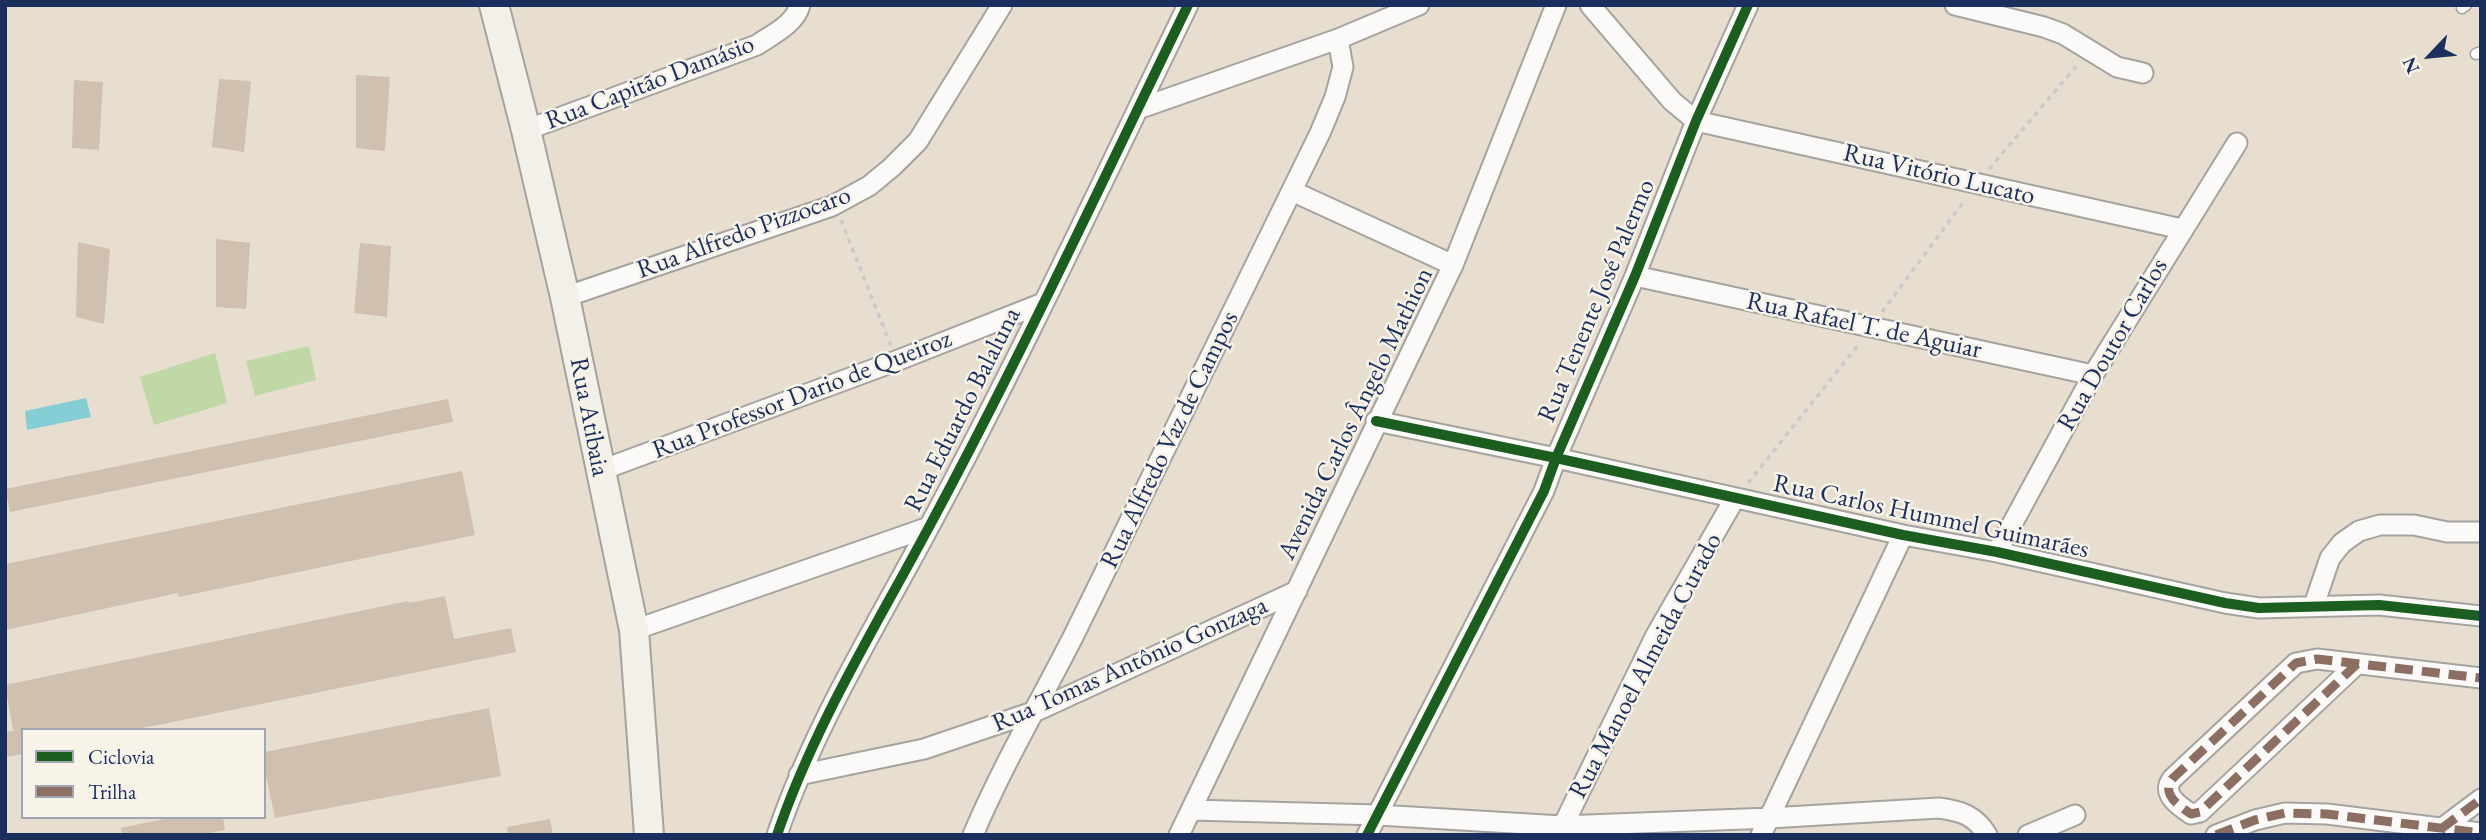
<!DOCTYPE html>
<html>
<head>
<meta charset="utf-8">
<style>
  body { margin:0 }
  #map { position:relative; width:2486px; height:840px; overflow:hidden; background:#e7decf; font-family:"EB Garamond",serif }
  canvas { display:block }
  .frame { position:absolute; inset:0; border:7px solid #1b2f5e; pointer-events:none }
  .legend { position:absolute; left:21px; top:728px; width:245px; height:91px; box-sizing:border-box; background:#f7f3e8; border:2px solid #9fa5b1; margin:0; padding:9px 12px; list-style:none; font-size:21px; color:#1b2f5e }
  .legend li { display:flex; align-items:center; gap:14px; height:35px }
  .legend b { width:35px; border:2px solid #9fa5b1 }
  .north { position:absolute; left:2395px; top:21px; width:70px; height:70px; -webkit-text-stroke:5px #f7f3e8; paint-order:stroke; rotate:244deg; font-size:19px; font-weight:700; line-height:28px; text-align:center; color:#1b2f5e }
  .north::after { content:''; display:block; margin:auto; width:24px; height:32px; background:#1b2f5e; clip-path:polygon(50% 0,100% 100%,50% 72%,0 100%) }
</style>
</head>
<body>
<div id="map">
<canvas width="2486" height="840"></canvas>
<div class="frame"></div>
<ul class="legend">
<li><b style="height:9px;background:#1b5e20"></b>Ciclovia</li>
<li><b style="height:9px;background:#8d6e63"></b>Trilha</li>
</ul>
<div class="north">N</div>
</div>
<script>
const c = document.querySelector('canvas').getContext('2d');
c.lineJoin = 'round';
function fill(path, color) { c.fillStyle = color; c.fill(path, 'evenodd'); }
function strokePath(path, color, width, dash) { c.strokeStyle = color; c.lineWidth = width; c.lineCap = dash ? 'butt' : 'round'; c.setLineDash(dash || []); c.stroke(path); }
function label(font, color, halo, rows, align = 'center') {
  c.font = font + ' "EB Garamond",serif'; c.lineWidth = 5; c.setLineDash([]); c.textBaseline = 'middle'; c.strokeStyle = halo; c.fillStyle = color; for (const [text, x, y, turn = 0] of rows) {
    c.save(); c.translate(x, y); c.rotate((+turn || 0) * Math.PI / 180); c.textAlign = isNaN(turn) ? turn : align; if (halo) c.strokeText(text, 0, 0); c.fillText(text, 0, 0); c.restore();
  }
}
fill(new Path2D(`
  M 309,346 L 316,380 L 255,396 L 246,361 Z
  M 215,353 L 227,403 L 154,425 L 140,377 Z`), '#bfd8a5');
fill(new Path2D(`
  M 86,398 L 91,417 L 27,430 L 25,411 Z`), '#86ced5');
fill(new Path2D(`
  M 356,75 L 390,77 L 385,151 L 356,148 Z
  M 219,79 L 251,81 L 244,152 L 212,147 Z
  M 74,80 L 103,82 L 99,150 L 72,148 Z
  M 216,239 L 250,243 L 246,309 L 216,307 Z
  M 78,242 L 110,249 L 104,324 L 76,317 Z
  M 360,243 L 391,246 L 387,317 L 354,313 Z
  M 448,399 L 453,422 L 10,512 L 5,489 Z
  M 462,471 L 475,535 L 179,597 L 178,593 L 5,630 L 5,564 Z
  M 445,596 L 454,639 L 511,628 L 516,652 L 158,725 L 129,730 L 23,730 L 23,754 L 5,757 L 5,732 L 18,730 L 13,730 L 5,685 L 408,601 L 409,603 Z
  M 489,708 L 501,776 L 275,818 L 264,766 L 264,752 Z
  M 173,817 L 223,817 L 225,830 L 200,835 L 122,835 L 121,828 Z
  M 550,819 L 553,835 L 508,835 L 507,827 Z`), '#d0c0af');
const service = new Path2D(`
  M 2462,8 L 2466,5
  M 2476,54 L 2481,52`);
const minor = new Path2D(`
  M 1590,5 L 1672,101 L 1696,121 L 2182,229
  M 1955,5 L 2044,27 L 2063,34 L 2117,67 L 2143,73
  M 1138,109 L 1338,39 L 1419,5
  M 526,130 L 757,45 C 773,34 795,24 800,5
  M 1292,191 L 1453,265
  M 1635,276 L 2093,375
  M 565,297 L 832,206 L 869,186 L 892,167 L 918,141 L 1002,5
  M 1376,421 L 1556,458 L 1903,535 L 1997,552 L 2225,603 L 2259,608 L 2379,605 L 2481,616
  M 599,471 L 896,361 L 1043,303
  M 1997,552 L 2093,375 L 2237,143
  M 2314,605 L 2330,558 L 2342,543 L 2359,531 L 2380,525 L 2414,525 L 2447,532 L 2481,532
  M 634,630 L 929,527
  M 2357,664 L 2200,812 L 2191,814 C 2179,806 2161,794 2172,779 L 2296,663 L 2317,659 L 2481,678
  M 799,775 L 924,749 L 1036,711 L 1297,591
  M 1191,810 L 1378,815 L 1562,826 L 1770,818 L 1939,808 C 1961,811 1975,815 1987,835
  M 2441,829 L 2481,799
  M 1559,834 L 1656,635 L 1735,498
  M 777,835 C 814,726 875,628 929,527 C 1021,356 1103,180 1188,5
  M 973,835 C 1002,766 1040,702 1074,635 L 1320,133 L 1335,97 L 1343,67 L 1338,39
  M 1179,835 L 1453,265 L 1556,5
  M 1367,835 L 1544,491 L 1556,458 L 1635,276 L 1696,121 L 1748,5
  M 1761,835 L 1903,535
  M 2028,835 L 2075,815
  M 2216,835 L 2255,820 L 2285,813 L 2327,814 L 2481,833`);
const secondary = new Path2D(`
  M 494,5 L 526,130 L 565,297 L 634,630 L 649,835`);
strokePath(service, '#a5a3a0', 13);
strokePath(minor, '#a5a3a0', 23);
strokePath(secondary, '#a5a3a0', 32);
strokePath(new Path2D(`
  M 1989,169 L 2079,63
  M 841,220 L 891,346
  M 1882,312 L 1965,200
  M 1748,483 L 1859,344`), '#cbcaca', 3.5, [5, 5]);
strokePath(service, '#fbfaf8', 10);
strokePath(minor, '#fbfaf8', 19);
strokePath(secondary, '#f2f0e8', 28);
strokePath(new Path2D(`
  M 2357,664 L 2200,812 L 2191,814 C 2179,806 2161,794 2172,779 L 2296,663 L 2317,659 L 2481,678
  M 2441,829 L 2481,799
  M 2216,835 L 2255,820 L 2285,813 L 2327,814 L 2481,833`), '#8d6e63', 9, [18, 9]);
strokePath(new Path2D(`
  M 1376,421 L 1556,458 L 1903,535 L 1997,552 L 2225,603 L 2259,608 L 2379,605 L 2481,616
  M 777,835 C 814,726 875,628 929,527 C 1021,356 1103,180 1188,5
  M 1367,835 L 1544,491 L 1556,458 L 1635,276 L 1696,121 L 1748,5`), '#1b5e20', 10);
label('26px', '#1b2f5e', '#f7f3e8', [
  ["Rua Capitão Damásio",650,83,-21],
  ["Rua Vitório Lucato",1939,175,13],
  ["Rua Alfredo Pizzocaro",744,233,-20],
  ["Rua Tenente José Palermo",1597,301,-67],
  ["Rua Rafael T. de Aguiar",1864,326,12],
  ["Rua Doutor Carlos",2113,345,-60],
  ["Rua Professor Dario de Queiroz",802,395,-21],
  ["Rua Eduardo Balaluna",963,410,-63],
  ["Avenida Carlos Ângelo Mathion",1356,414,-64],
  ["Rua Atibaia",589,417,79],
  ["Rua Alfredo Vaz de Campos",1170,440,-64],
  ["Rua Carlos Hummel Guimarães",1931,517,12],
  ["Rua Tomas Antônio Gonzaga",1130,665,-24],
  ["Rua Manoel Almeida Curado",1646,666,-62]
]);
</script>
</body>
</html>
